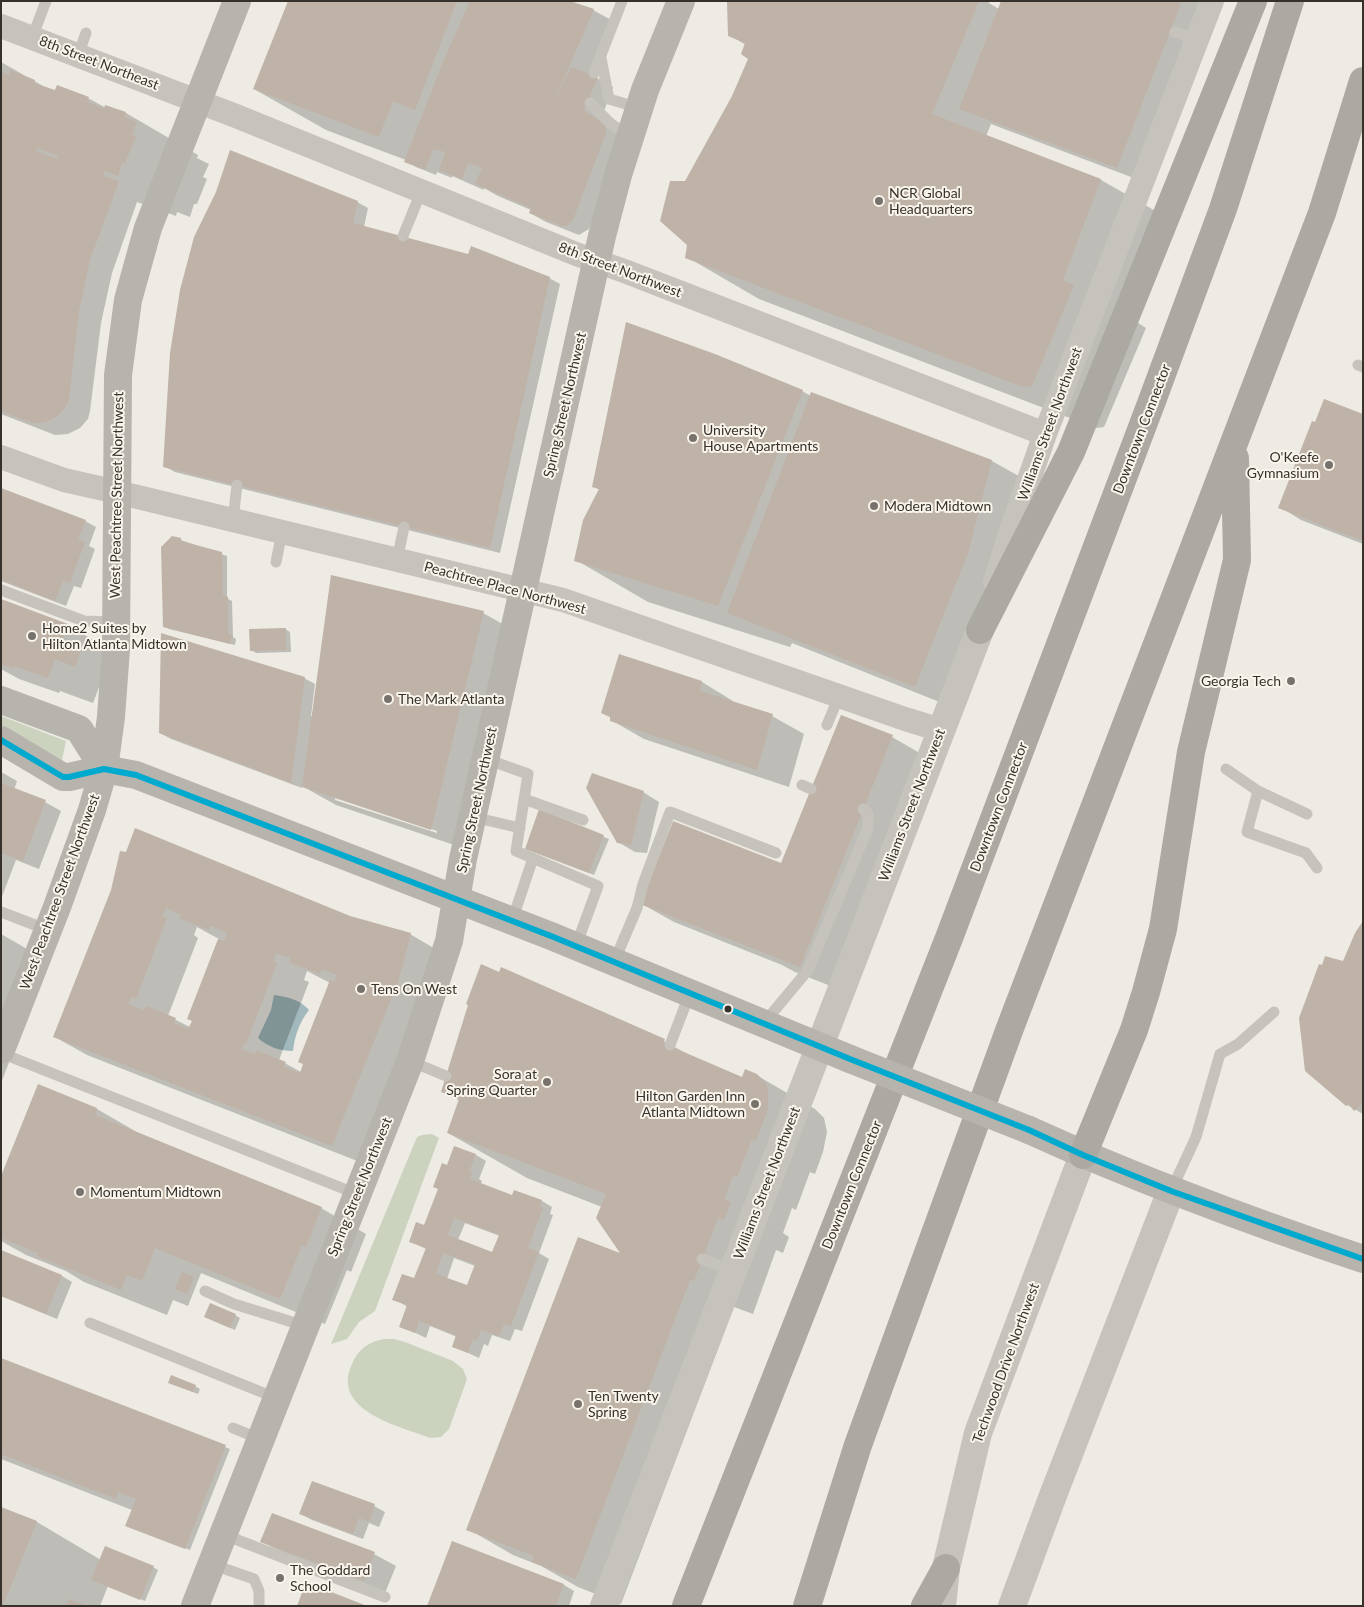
<!DOCTYPE html>
<html>
<head>
<meta charset="utf-8">
<style>
  body { margin:0 }
  #map { position:relative; width:1364px; height:1607px; overflow:hidden; background:#edebe4; font-family:Lato,sans-serif }
  canvas { display:block }
  .frame { position:absolute; inset:0; border:2px solid #37312b; pointer-events:none }
</style>
</head>
<body>
<div id="map">
<canvas width="1364" height="1607"></canvas>
<div class="frame"></div>
</div>
<script>
const c = document.querySelector('canvas').getContext('2d');
c.lineJoin = 'round';
function fill(path, color) { c.fillStyle = color; c.fill(path, 'evenodd'); }
function strokePath(path, color, width, dash) { c.strokeStyle = color; c.lineWidth = width; c.lineCap = dash ? 'butt' : 'round'; c.setLineDash(dash || []); c.stroke(path); }
function label(font, color, halo, rows, align = 'center') {
  c.font = font + ' Lato,sans-serif'; c.lineWidth = 4; c.setLineDash([]); c.textBaseline = 'middle'; c.strokeStyle = halo; c.fillStyle = color; for (const [text, x, y, turn = 0] of rows) {
    c.save(); c.translate(x, y); c.rotate((+turn || 0) * Math.PI / 180); c.textAlign = isNaN(turn) ? turn : align; if (halo) c.strokeText(text, 0, 0); c.fillText(text, 0, 0); c.restore();
  }
}
fill(new Path2D(`
  M 1,716 L 66,741 L 62,760 L 1,726 Z
  M 432,1134 L 439,1138 L 375,1311 L 359,1322 L 347,1339 L 331,1344 L 417,1137 L 422,1135 Z
  M 384,1339 L 394,1339 L 405,1342 L 453,1361 L 463,1369 L 467,1379 L 449,1429 L 441,1437 L 430,1438 C 400,1426 330,1411 352,1364 C 358,1349 369,1342 384,1339 Z`), '#cbd3bf');
fill(new Path2D(`
  M 274,995 C 288,997 299,999 309,1010 C 299,1023 295,1035 293,1051 C 280,1051 268,1047 258,1038 L 271,1010 Z`), '#a1b9bc');
fill(new Path2D(`
  M 290,1 L 565,1 L 593,10 L 615,22 L 597,78 L 613,87 L 601,119 L 615,127 L 622,143 L 589,229 L 579,235 L 546,222 L 530,213 L 531,210 L 498,196 L 484,188 L 484,190 L 452,176 L 452,178 L 437,172 L 436,175 L 416,167 L 406,160 L 326,130 L 254,89 Z
  M 728,1 L 989,1 L 989,3 L 999,9 L 1002,1 L 1208,1 L 1139,180 L 991,124 L 986,136 L 1101,180 L 1173,221 L 1135,321 L 1146,328 L 1104,427 L 1096,428 L 759,299 L 687,257 L 689,244 L 686,182 L 733,96 L 749,59 L 746,45 L 729,35 Z
  M 1,62 L 50,90 L 88,98 L 106,108 L 126,113 L 198,155 L 197,158 L 209,164 L 203,177 L 207,179 L 197,204 L 194,204 L 190,217 L 177,212 L 176,216 L 137,202 L 112,273 L 101,323 L 90,411 L 88,419 L 80,428 L 68,434 L 55,435 L 1,414 Z
  M 357,202 L 368,208 L 364,227 L 549,278 L 560,284 L 500,553 L 175,472 L 164,466 Z
  M 802,391 L 811,396 L 992,461 L 1024,479 L 947,705 L 792,643 L 790,647 L 648,602 L 576,560 L 600,490 L 593,486 Z
  M 1363,415 L 1363,544 L 1301,520 L 1280,507 Z
  M 1,489 L 85,521 L 96,527 L 89,546 L 95,549 L 81,588 L 74,586 L 66,606 L 1,581 Z
  M 181,540 L 227,556 L 227,598 L 232,601 L 233,637 L 236,639 L 235,645 L 169,629 L 164,626 Z
  M 1,601 L 67,625 L 113,651 L 93,703 L 60,691 L 59,693 L 19,679 L 1,669 Z
  M 483,613 L 515,631 L 463,848 L 336,805 L 302,786 L 302,788 L 171,739 L 160,733 L 304,678 L 315,684 L 311,716 L 313,717 ZM 335,797 L 437,831 L 437,833 L 335,800 Z
  M 285,629 L 290,632 L 291,652 L 256,653 L 251,650 Z
  M 702,682 L 733,701 L 733,703 L 772,716 L 804,734 L 789,787 L 644,739 L 611,720 Z
  M 892,737 L 937,763 L 846,992 L 795,972 L 782,965 L 674,922 L 642,904 L 781,865 Z
  M 1,772 L 17,781 L 14,790 L 45,802 L 61,811 L 39,869 L 16,860 L 1,899 Z
  M 643,792 L 659,802 L 647,853 L 635,852 L 618,842 Z
  M 540,811 L 609,839 L 594,875 L 532,851 Z
  M 112,890 L 410,934 L 442,953 L 365,1164 L 87,1055 L 55,1037 ZM 197,927 L 219,939 L 189,1019 L 193,1021 L 190,1027 L 168,1016 L 198,938 L 194,935 ZM 307,971 L 330,983 L 301,1072 L 279,1060 L 309,982 L 304,980 Z
  M 1363,924 L 1363,1114 L 1347,1105 L 1344,963 Z
  M 1,934 L 48,961 L 1,1083 Z
  M 664,1041 L 689,1055 L 742,1078 L 756,1075 L 815,1109 L 824,1118 L 827,1132 L 823,1152 L 815,1174 L 810,1172 L 796,1210 L 792,1208 L 783,1233 L 789,1237 L 783,1253 L 776,1250 L 753,1314 L 734,1307 L 621,1604 L 578,1587 L 541,1566 L 513,1555 L 468,1529 L 623,1256 L 602,1207 L 527,1178 L 448,1133 L 460,1101 L 443,1091 Z
  M 39,1086 L 97,1109 L 142,1135 L 321,1208 L 366,1234 L 351,1272 L 347,1270 L 325,1324 L 201,1273 L 188,1306 L 173,1300 L 167,1315 L 84,1282 L 66,1271 L 26,1255 L 1,1241 L 1,1179 Z
  M 476,1155 L 486,1161 L 479,1179 L 482,1181 L 481,1184 L 513,1196 L 515,1191 L 542,1201 L 552,1207 L 550,1214 L 553,1215 L 539,1253 L 549,1259 L 522,1331 L 515,1329 L 510,1341 L 492,1335 L 488,1346 L 484,1344 L 479,1358 L 453,1346 L 457,1337 L 430,1326 L 426,1338 L 401,1326 L 408,1307 L 394,1299 L 415,1280 L 426,1249 L 410,1241 L 425,1227 L 448,1167 ZM 465,1223 L 500,1236 L 493,1253 L 458,1240 ZM 454,1258 L 475,1266 L 468,1287 L 447,1279 Z
  M 1,1251 L 62,1276 L 72,1282 L 57,1319 L 1,1296 Z
  M 235,1315 L 240,1318 L 235,1330 L 210,1319 Z
  M 1,1359 L 230,1449 L 190,1550 L 131,1528 L 132,1510 L 1,1459 Z
  M 174,1385 L 195,1386 L 200,1389 L 198,1394 Z
  M 313,1482 L 374,1506 L 385,1512 L 379,1527 L 369,1523 L 363,1539 L 312,1520 L 301,1514 Z
  M 1,1508 L 37,1522 L 101,1560 L 153,1567 L 158,1570 L 145,1601 L 108,1586 L 100,1606 L 1,1606 Z
  M 262,1541 L 374,1554 L 396,1566 L 385,1593 L 283,1554 Z
  M 453,1543 L 564,1585 L 574,1591 L 569,1606 L 429,1606 Z`), '#0003');
fill(new Path2D(`
  M 288,1 L 457,1 L 415,110 L 393,101 L 379,137 L 253,89 Z
  M 470,1 L 570,1 L 594,9 L 553,104 L 571,67 L 598,77 L 584,110 L 598,120 L 599,116 L 606,126 L 606,133 L 573,220 L 566,226 L 562,226 L 529,213 L 531,208 L 475,184 L 482,168 L 468,163 L 462,179 L 439,170 L 445,152 L 433,149 L 425,170 L 404,162 L 442,64 Z
  M 727,1 L 979,1 L 932,114 L 1101,179 L 1063,280 L 1074,285 L 1032,386 L 1023,387 L 685,258 L 687,245 L 660,221 L 670,181 L 685,181 L 732,96 L 748,59 L 741,54 L 745,43 L 728,36 Z
  M 1001,1 L 1182,1 L 1117,168 L 959,109 Z
  M 10,70 L 35,80 L 34,83 L 55,90 L 57,85 L 89,97 L 87,101 L 104,109 L 105,105 L 126,112 L 125,117 L 137,122 L 132,135 L 136,136 L 125,163 L 122,163 L 118,176 L 105,171 L 103,176 L 119,181 L 90,260 L 79,311 L 69,399 L 66,406 L 58,416 L 46,422 L 39,423 L 32,423 L 1,411 L 1,71 L 9,75 ZM 37,148 L 58,156 L 58,159 L 36,151 Z
  M 230,150 L 358,201 L 353,223 L 468,254 L 471,246 L 550,277 L 490,548 L 163,467 L 170,353 L 180,290 L 194,237 L 216,192 Z
  M 626,322 L 715,354 L 803,390 L 718,606 L 574,561 L 583,520 L 599,489 L 592,487 Z
  M 811,392 L 992,460 L 968,553 L 915,687 L 727,613 Z
  M 1324,399 L 1363,414 L 1363,541 L 1278,508 L 1312,421 L 1315,422 Z
  M 1,488 L 86,520 L 78,540 L 85,542 L 70,583 L 63,581 L 55,601 L 1,580 Z
  M 172,536 L 181,538 L 181,541 L 222,552 L 223,595 L 228,597 L 228,634 L 232,635 L 230,644 L 163,627 L 161,547 Z
  M 331,575 L 484,611 L 431,830 L 302,787 Z
  M 1,599 L 68,624 L 61,643 L 81,650 L 75,667 L 55,659 L 48,678 L 14,666 L 13,668 L 1,664 Z
  M 286,628 L 286,650 L 250,651 L 249,629 Z
  M 161,633 L 305,677 L 291,783 L 159,733 Z
  M 619,654 L 702,681 L 700,691 L 773,714 L 757,770 L 610,721 L 610,717 L 601,713 Z
  M 841,715 L 893,735 L 800,967 L 640,904 L 673,821 L 781,863 Z
  M 592,773 L 644,791 L 631,845 L 617,843 L 586,788 Z
  M 1,783 L 46,800 L 23,861 L 1,853 Z
  M 539,809 L 604,835 L 589,873 L 525,849 Z
  M 135,828 L 350,916 L 411,933 L 399,979 L 332,1146 L 53,1037 L 111,890 L 120,851 L 126,852 ZM 166,908 L 181,915 L 180,919 L 209,930 L 211,926 L 227,933 L 224,941 L 218,939 L 187,1019 L 192,1021 L 188,1029 L 174,1023 L 176,1018 L 146,1006 L 144,1010 L 128,1004 L 131,997 L 136,999 L 167,918 L 162,916 ZM 276,953 L 291,958 L 289,962 L 320,974 L 322,969 L 337,975 L 334,982 L 330,980 L 298,1062 L 303,1064 L 300,1073 L 284,1067 L 286,1062 L 256,1050 L 255,1054 L 241,1049 L 244,1043 L 246,1044 L 277,963 L 273,961 Z
  M 1363,921 L 1363,1103 L 1354,1111 L 1349,1104 L 1346,1106 L 1305,1071 L 1299,1018 L 1319,964 L 1322,965 L 1325,956 L 1343,961 L 1355,933 Z
  M 481,964 L 499,972 L 501,967 L 665,1039 L 663,1043 L 742,1077 L 745,1069 L 757,1074 L 766,1083 L 768,1089 L 768,1109 L 756,1141 L 752,1139 L 737,1177 L 733,1176 L 724,1199 L 731,1202 L 724,1220 L 718,1218 L 694,1281 L 690,1280 L 576,1579 L 532,1562 L 534,1556 L 466,1530 L 578,1237 L 620,1253 L 596,1218 L 606,1194 L 447,1133 L 459,1099 L 441,1092 L 468,1005 L 466,1004 Z
  M 38,1084 L 97,1108 L 95,1115 L 322,1207 L 306,1247 L 302,1245 L 280,1299 L 155,1248 L 142,1281 L 127,1275 L 121,1290 L 37,1256 L 38,1253 L 1,1238 L 1,1176 Z
  M 454,1146 L 476,1154 L 469,1172 L 472,1173 L 470,1179 L 512,1195 L 514,1190 L 542,1200 L 540,1207 L 543,1208 L 528,1248 L 539,1252 L 511,1326 L 504,1324 L 499,1336 L 481,1330 L 477,1340 L 473,1339 L 468,1353 L 452,1347 L 456,1335 L 419,1321 L 415,1333 L 399,1327 L 407,1305 L 392,1300 L 402,1274 L 414,1278 L 426,1248 L 409,1242 L 416,1222 L 424,1225 L 438,1189 L 433,1187 L 442,1163 L 447,1165 ZM 454,1218 L 499,1235 L 492,1252 L 448,1235 ZM 443,1253 L 475,1264 L 467,1285 L 436,1274 Z
  M 1,1250 L 62,1275 L 46,1314 L 1,1296 Z
  M 182,1272 L 194,1277 L 187,1294 L 175,1289 Z
  M 210,1303 L 236,1314 L 230,1328 L 204,1317 Z
  M 1,1358 L 226,1445 L 185,1549 L 125,1526 L 136,1499 L 118,1492 L 116,1499 L 1,1454 Z
  M 171,1375 L 196,1385 L 193,1392 L 168,1383 Z
  M 312,1481 L 375,1504 L 369,1522 L 359,1518 L 353,1534 L 299,1514 Z
  M 1,1507 L 37,1521 L 3,1606 L 1,1606 Z
  M 272,1513 L 375,1552 L 364,1581 L 260,1542 Z
  M 452,1541 L 564,1584 L 556,1606 L 427,1606 Z
  M 105,1546 L 154,1566 L 140,1600 L 91,1580 Z
  M 306,1582 L 367,1606 L 297,1606 Z
  M 69,1599 L 87,1606 L 66,1606 Z`), '#bfb2a7');
strokePath(new Path2D(`
  M 1175,32 L 1197,40
  M 32,38 L 46,1
  M 78,55 L 86,33
  M 601,58 L 609,99 L 639,108
  M 594,73 L 622,1
  M 590,103 L 611,124 L 630,136
  M 403,236 L 421,192
  M 1358,365 L 1363,367
  M 233,520 L 237,485
  M 397,560 L 404,527
  M 276,562 L 282,532
  M 1,590 L 84,621 L 116,622
  M 827,725 L 839,696
  M 486,759 L 528,774 L 516,851 L 598,886 L 576,946
  M 1226,769 L 1258,791 L 1307,814
  M 802,785 L 811,789
  M 1258,791 L 1247,832 L 1306,853 L 1317,868
  M 524,799 L 583,820
  M 473,817 L 520,828
  M 1,912 L 48,930
  M 512,921 L 533,858
  M 614,962 L 637,908 L 643,884 L 670,812 L 776,853
  M 764,1023 L 808,970 L 868,828 L 868,814 L 863,809
  M 670,1045 L 690,993
  M 1,1053 L 357,1194
  M 410,1061 L 446,1076
  M 1171,1191 L 1196,1137 L 1220,1054 L 1238,1044 L 1274,1012
  M 702,1259 L 733,1271
  M 205,1291 L 234,1304 L 305,1326
  M 90,1323 L 276,1398
  M 233,1428 L 260,1439
  M 222,1534 L 385,1597
  M 211,1564 L 254,1579 L 259,1591 L 259,1606`), '#c6c3bd', 11);
strokePath(new Path2D(`
  M 1,26 L 236,116 L 576,254 L 627,272 L 1045,434
  M 1,457 L 64,480 L 117,492 L 563,600 L 905,719 L 941,730
  M 995,582 L 1010,534 L 1045,434 L 1212,1`), '#c6c3bd', 24);
strokePath(new Path2D(`
  M 604,1606 L 980,630
  M 942,1606 L 946,1568 L 978,1433 L 1083,1155
  M 1012,1606 L 1052,1498 L 1171,1191`), '#c6c3bd', 28);
strokePath(new Path2D(`
  M 1,700 L 79,729 L 104,769
  M 1,740 L 63,777 L 69,777 L 104,769 L 136,775 L 551,936 L 850,1059
  M 1,1050 L 57,907 L 92,810 L 104,769 L 111,717 L 116,649 L 118,375 L 128,300 L 148,228 L 237,1
  M 1029,1130 C 1137,1179 1249,1221 1363,1259
  M 195,1606 L 410,1061 L 449,941 L 463,859 L 602,236 L 618,175 L 645,90 L 681,1`), '#b7b3ad', 28);
strokePath(new Path2D(`
  M 980,630 L 1071,452 L 1253,1
  M 1083,1155 L 1134,1030 L 1146,992 L 1163,929 L 1191,752 L 1237,560 L 1235,458
  M 686,1606 L 949,938 L 1152,401 L 1223,209 L 1290,1
  M 807,1606 L 858,1445 L 1010,1028 L 1322,213 L 1363,81
  M 925,1606 L 946,1568`), '#aca9a3', 28);
strokePath(new Path2D(`
  M 850,1059 L 1029,1130`), '#b7b3ad', 28);
strokePath(new Path2D(`
  M 1,740 L 63,777 L 69,777 L 104,769 L 136,775 L 551,936 L 850,1059 L 1029,1130 L 1083,1155 L 1171,1191 L 1363,1259`), '#00a9ce', 6);
for (const [x, y, r, color] of [
  [879,201,5,"#77726c"],
  [693,438,5,"#77726c"],
  [1329,465,5,"#77726c"],
  [874,506,5,"#77726c"],
  [32,636,5,"#77726c"],
  [1291,681,5,"#77726c"],
  [388,699,5,"#77726c"],
  [361,989,5,"#77726c"],
  [728,1009,4.5,"#37312b"],
  [547,1082,5,"#77726c"],
  [755,1104,5,"#77726c"],
  [80,1192,5,"#77726c"],
  [578,1404,5,"#77726c"],
  [280,1578,5,"#77726c"]
]) { const dot = new Path2D(); dot.arc(x, y, r, 0, 2 * Math.PI); c.fillStyle = color; c.fill(dot); strokePath(dot, '#f9f5ec', 2); }
label('14px', '#37312b', '#f9f5ec', [
  ["8th Street Northeast",99,63,21],
  ["8th Street Northwest",620,270,21],
  ["Spring Street Northwest",565,405,-77],
  ["Williams Street Northwest",1050,424,-70],
  ["Downtown Connector",1142,429,-69],
  ["West Peachtree Street Northwest",117,495,-89],
  ["Peachtree Place Northwest",505,588,15],
  ["Spring Street Northwest",477,800,-78],
  ["Williams Street Northwest",912,805,-69],
  ["Downtown Connector",999,807,-69],
  ["West Peachtree Street Northwest",60,892,-70],
  ["Williams Street Northwest",767,1183,-69],
  ["Downtown Connector",852,1185,-68],
  ["Spring Street Northwest",360,1187,-68],
  ["Techwood Drive Northwest",1006,1363,-70]
]);
label('14px', '#37312b', '#f9f5ec', [
  ["NCR Global",889,193],
  ["Headquarters",889,209],
  ["University",703,430],
  ["House Apartments",703,446],
  ["O'Keefe",1319,457,"right"],
  ["Gymnasium",1319,473,"right"],
  ["Modera Midtown",884,506],
  ["Home2 Suites by",42,628],
  ["Hilton Atlanta Midtown",42,644],
  ["Georgia Tech",1281,681,"right"],
  ["The Mark Atlanta",398,699],
  ["Tens On West",371,989],
  ["Sora at",537,1074,"right"],
  ["Spring Quarter",537,1090,"right"],
  ["Hilton Garden Inn",745,1096,"right"],
  ["Atlanta Midtown",745,1112,"right"],
  ["Momentum Midtown",90,1192],
  ["Ten Twenty",588,1396],
  ["Spring",588,1412],
  ["The Goddard",290,1570],
  ["School",290,1586]
], 'left');
</script>
</body>
</html>
